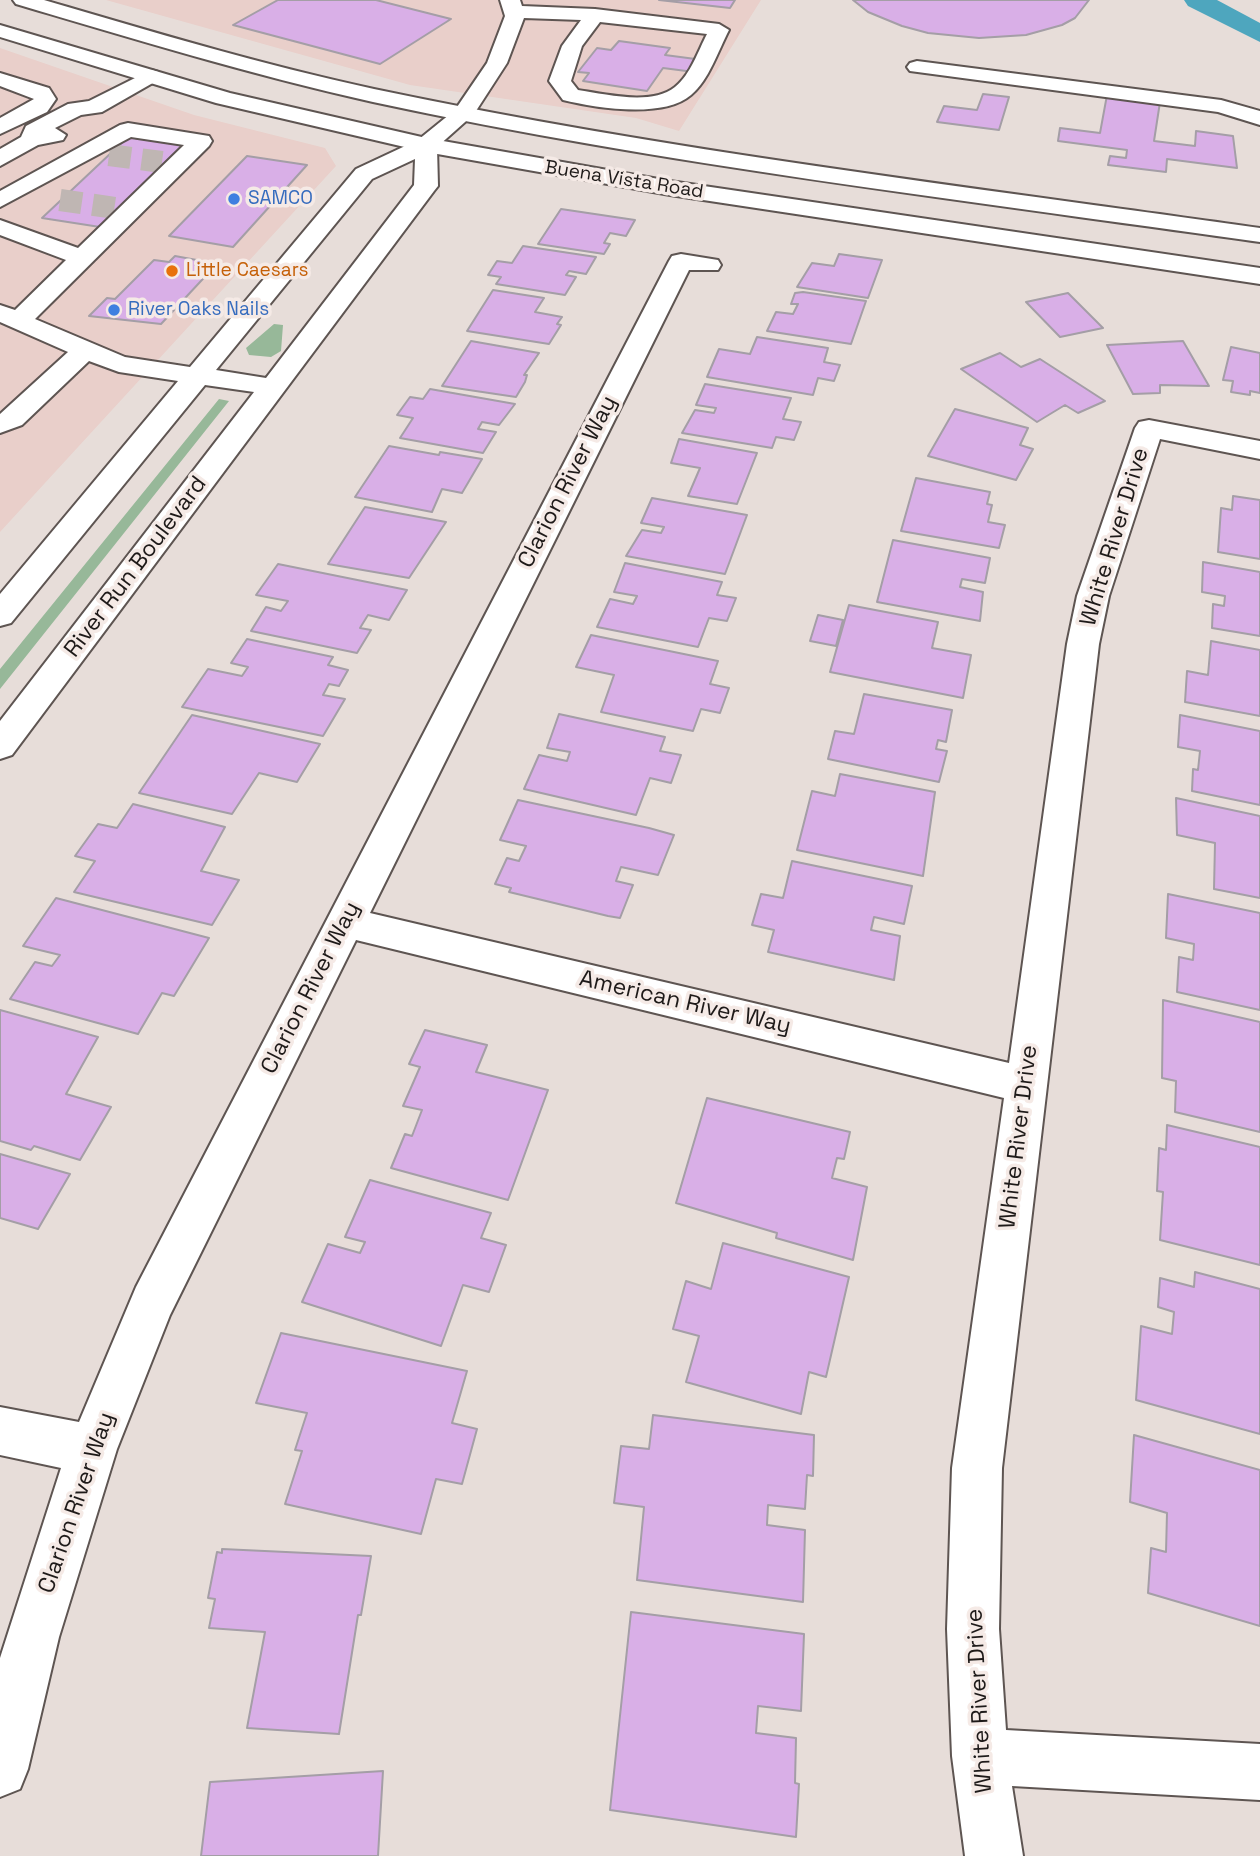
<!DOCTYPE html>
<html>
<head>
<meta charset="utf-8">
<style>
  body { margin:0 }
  canvas { display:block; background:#e7ddd9 }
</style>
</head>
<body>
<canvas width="1260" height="1856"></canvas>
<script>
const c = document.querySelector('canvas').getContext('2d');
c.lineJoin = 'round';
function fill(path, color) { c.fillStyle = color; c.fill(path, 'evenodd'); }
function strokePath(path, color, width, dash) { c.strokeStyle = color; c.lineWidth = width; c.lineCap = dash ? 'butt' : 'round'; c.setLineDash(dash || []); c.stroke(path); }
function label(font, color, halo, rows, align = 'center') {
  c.font = font + ' "Space Grotesk",sans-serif'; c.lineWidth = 7; c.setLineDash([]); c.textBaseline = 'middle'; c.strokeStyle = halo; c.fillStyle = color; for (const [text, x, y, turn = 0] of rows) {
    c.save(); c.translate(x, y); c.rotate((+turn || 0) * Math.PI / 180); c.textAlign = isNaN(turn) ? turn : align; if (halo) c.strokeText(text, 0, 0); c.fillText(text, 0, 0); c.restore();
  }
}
fill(new Path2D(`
  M 106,0 L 761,0 L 679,131 L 636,118 L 410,85 Z
  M 0,48 L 194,115 L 325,148 L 336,166 L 0,532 Z`), '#e9cfca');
fill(new Path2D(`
  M 274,324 L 283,325 L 281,351 L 271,357 L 249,355 L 246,348 Z
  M 219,399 L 229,401 L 0,689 L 0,669 Z`), '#97b899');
fill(new Path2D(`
  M 1184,0 L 1217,0 L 1260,23 L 1260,42 L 1188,6 Z`), '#4ea6be');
const building = new Path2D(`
  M 278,0 L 376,0 L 451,19 L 380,64 L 233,25 Z
  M 659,0 L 735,0 L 730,8 Z
  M 853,0 L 1089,0 L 1075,18 L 1062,25 L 1026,35 L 979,38 L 928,33 L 902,26 L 868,12 Z
  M 619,41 L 670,48 L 665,55 L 703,60 L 694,72 L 663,68 L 647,91 L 583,81 L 589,73 L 578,72 L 597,48 L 611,50 Z
  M 983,94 L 1009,97 L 999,130 L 937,122 L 944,106 L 977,110 Z
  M 1107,95 L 1160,102 L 1154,141 L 1195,146 L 1196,131 L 1233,136 L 1237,168 L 1167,159 L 1166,172 L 1108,165 L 1110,156 L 1126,158 L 1127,150 L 1058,141 L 1060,128 L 1100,133 Z
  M 128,137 L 183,145 L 100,227 L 42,218 Z
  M 247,156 L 307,165 L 233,247 L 169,236 Z
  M 561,209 L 635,220 L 626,236 L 610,233 L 604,243 L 610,244 L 604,254 L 538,244 Z
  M 523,246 L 596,257 L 586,274 L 569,271 L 566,275 L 576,277 L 565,295 L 496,284 L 501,277 L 488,275 L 497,261 L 512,263 Z
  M 839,254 L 882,260 L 868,298 L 797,287 L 812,263 L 834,266 Z
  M 175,256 L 202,261 L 195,265 L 213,268 L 161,324 L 89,316 L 107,298 L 115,299 L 154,260 L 169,262 Z
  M 493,290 L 544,298 L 535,312 L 562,317 L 557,324 L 561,325 L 549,344 L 467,331 Z
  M 803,292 L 866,301 L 851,344 L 767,331 L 776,312 L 793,314 L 798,304 L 791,304 L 795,293 Z
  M 1068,293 L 1103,328 L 1060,337 L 1026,302 Z
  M 757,337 L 828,348 L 824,362 L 840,365 L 834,381 L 818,378 L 813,395 L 707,377 L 719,349 L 750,354 Z
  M 471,341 L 539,353 L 524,375 L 527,375 L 525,382 L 516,397 L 442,386 Z
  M 1183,341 L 1209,386 L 1160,385 L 1160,393 L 1133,394 L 1107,345 Z
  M 1231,347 L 1260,353 L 1260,393 L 1250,391 L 1250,395 L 1231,392 L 1233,381 L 1223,380 Z
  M 1000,353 L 1021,367 L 1040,359 L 1105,401 L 1078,413 L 1065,405 L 1037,422 L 961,369 Z
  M 705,384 L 791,398 L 783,419 L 801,422 L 794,440 L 776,437 L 772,448 L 682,433 L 695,410 L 714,413 L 716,408 L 696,405 Z
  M 430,389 L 515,404 L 499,425 L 482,422 L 478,429 L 496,432 L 483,453 L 400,438 L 413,418 L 397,415 L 410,397 L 423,399 Z
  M 955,409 L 1028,428 L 1020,445 L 1033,449 L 1016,480 L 928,456 Z
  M 679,439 L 757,453 L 737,504 L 688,496 L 700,468 L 671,463 Z
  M 389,446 L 439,455 L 440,452 L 482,459 L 462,493 L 442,489 L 432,512 L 355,497 Z
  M 916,478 L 990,492 L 987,504 L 992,505 L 988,522 L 1005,525 L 999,548 L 901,531 Z
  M 1233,496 L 1260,500 L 1260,559 L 1218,552 L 1221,508 L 1232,510 Z
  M 652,498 L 747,515 L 725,574 L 626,556 L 642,530 L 661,533 L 664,527 L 641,523 Z
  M 365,507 L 446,522 L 409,578 L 328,564 Z
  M 893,540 L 990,558 L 985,583 L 962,579 L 960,587 L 983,592 L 980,621 L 877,602 Z
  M 1203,562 L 1260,572 L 1260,636 L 1212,628 L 1213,604 L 1224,606 L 1225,596 L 1202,592 Z
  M 625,563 L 722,582 L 717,595 L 736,598 L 727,621 L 709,618 L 698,647 L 597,627 L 610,599 L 633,604 L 637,596 L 614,592 Z
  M 278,564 L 407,590 L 389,620 L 368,615 L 360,628 L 371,630 L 357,653 L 251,631 L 266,607 L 281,611 L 288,601 L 256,595 Z
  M 849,605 L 938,622 L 932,648 L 971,655 L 963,698 L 830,672 Z
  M 818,615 L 843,620 L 836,646 L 810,641 Z
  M 591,635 L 718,661 L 710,684 L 729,688 L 720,713 L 701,709 L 693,731 L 601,712 L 614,675 L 576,667 Z
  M 247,639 L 333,657 L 328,665 L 348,670 L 339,686 L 329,684 L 323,695 L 345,699 L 323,736 L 182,707 L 208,669 L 242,676 L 248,667 L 231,663 Z
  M 1211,641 L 1260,650 L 1260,716 L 1185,702 L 1187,671 L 1208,675 Z
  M 864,694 L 952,710 L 946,742 L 938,740 L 936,749 L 947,751 L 939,782 L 828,759 L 835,731 L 854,734 Z
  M 559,714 L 665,737 L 660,751 L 681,755 L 671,783 L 650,778 L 636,815 L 524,789 L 539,755 L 567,761 L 570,752 L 547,748 Z
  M 192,715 L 320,744 L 297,782 L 259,773 L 232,814 L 139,793 Z
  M 1180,715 L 1260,731 L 1260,805 L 1192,791 L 1193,769 L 1198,770 L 1200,751 L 1178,747 Z
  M 840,774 L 935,792 L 923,876 L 797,850 L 812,791 L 835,796 Z
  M 1176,798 L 1260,816 L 1260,898 L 1214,889 L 1215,843 L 1177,835 Z
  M 518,800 L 649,828 L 674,835 L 658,875 L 621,867 L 616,881 L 633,885 L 620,918 L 608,916 L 509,892 L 511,888 L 495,884 L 507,858 L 519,861 L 526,846 L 500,840 Z
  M 133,804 L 225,827 L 201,871 L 239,880 L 212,925 L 74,892 L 95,861 L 75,856 L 98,824 L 117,828 Z
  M 792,861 L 912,886 L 904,924 L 874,917 L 871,930 L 900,936 L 894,980 L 768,952 L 774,930 L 752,925 L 761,894 L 783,898 Z
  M 1168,894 L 1260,913 L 1260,1010 L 1177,992 L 1179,957 L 1193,960 L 1194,944 L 1166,938 Z
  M 56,898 L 209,938 L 174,996 L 162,993 L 138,1034 L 10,999 L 35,962 L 52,966 L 60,955 L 23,946 Z
  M 1163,1000 L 1260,1022 L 1260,1132 L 1175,1112 L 1176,1081 L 1162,1078 Z
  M 0,1010 L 98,1037 L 66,1094 L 111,1107 L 80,1160 L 34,1146 L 31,1150 L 0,1141 Z
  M 425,1030 L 487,1045 L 476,1072 L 548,1090 L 508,1200 L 391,1168 L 405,1134 L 412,1136 L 422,1110 L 403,1106 L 420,1067 L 409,1064 Z
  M 707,1098 L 850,1132 L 844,1159 L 837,1158 L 832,1178 L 867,1187 L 853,1260 L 776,1238 L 777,1233 L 676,1203 Z
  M 1167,1125 L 1260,1147 L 1260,1265 L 1160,1240 L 1163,1192 L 1157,1191 L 1159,1148 L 1166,1150 Z
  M 0,1154 L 70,1174 L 38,1229 L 0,1218 Z
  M 370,1180 L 491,1213 L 481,1238 L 506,1245 L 489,1292 L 463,1285 L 441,1346 L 302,1302 L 328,1244 L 360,1253 L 365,1242 L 345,1237 Z
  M 723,1243 L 849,1277 L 826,1377 L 809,1372 L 801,1414 L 686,1382 L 699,1336 L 673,1329 L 686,1281 L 711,1289 Z
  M 1195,1272 L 1260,1289 L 1260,1434 L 1136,1400 L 1141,1326 L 1172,1334 L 1174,1312 L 1158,1307 L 1160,1278 L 1194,1287 Z
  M 281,1333 L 467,1371 L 452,1423 L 477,1429 L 462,1484 L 436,1479 L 421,1534 L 285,1504 L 302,1451 L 295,1450 L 307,1413 L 256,1403 Z
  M 653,1415 L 814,1435 L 813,1476 L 807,1475 L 805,1509 L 768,1505 L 767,1525 L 805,1530 L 803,1602 L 637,1580 L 644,1507 L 614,1503 L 621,1446 L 649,1449 Z
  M 1134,1435 L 1260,1470 L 1260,1626 L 1148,1593 L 1151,1548 L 1166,1552 L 1167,1513 L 1130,1502 Z
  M 222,1549 L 371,1556 L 361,1615 L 358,1615 L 339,1734 L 247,1728 L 265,1632 L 209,1628 L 215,1599 L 208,1598 L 217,1552 L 222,1553 Z
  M 631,1612 L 804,1634 L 801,1711 L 758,1706 L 756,1733 L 796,1738 L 795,1783 L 799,1784 L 796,1837 L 610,1810 Z
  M 383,1771 L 378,1856 L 201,1856 L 210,1782 Z`);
fill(building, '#d9afe7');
strokePath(building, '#a49ea6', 2);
strokePath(new Path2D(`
  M 109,155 L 162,162
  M 60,200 L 115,208`), '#bfb6b3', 22, [22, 11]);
const minor = new Path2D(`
  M 500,0 L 520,0 L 522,6 L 595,9 L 719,24 L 729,30 C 718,51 709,80 691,95 C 663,119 596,108 563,100 L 549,81 L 562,46 L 581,20 L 524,18 L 507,63 L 474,114 L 437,147 L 438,186 L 434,191 L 12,755 L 0,759 L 0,721 L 254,392 L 205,385 L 11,623 L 0,626 L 0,594 L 178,381 L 119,372 L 89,361 L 22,425 L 0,433 L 0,414 L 68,352 L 0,322 L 0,305 L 15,310 L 66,260 L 0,235 L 0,220 L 78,248 L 184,145 L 131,137 L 0,207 L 0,191 L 120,125 L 128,123 L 209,136 L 212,141 L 209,146 L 35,319 L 125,357 L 190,367 L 356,169 L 418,140 L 455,110 L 487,63 L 505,16 ZM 600,22 L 707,34 C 698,51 691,74 675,87 C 651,106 606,94 578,90 L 571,81 L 582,46 ZM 415,159 L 414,185 L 266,378 L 216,370 L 372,179 Z
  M 917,61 L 1221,100 L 1260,111 L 1260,125 L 1218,112 L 910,71 L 907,67 L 910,63 Z
  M 151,70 L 158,72 L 161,76 L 158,80 L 102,112 L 81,115 L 55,128 L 66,135 L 63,140 L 38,145 L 0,166 L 0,149 L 21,137 L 26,126 L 68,104 L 89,101 Z
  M 0,73 L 49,88 L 56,99 L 47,112 L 0,134 L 0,118 L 34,99 L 0,86 Z
  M 681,254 L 718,260 L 721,265 L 718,270 L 689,270 L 370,913 L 1009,1063 L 1067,644 L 1077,596 L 1135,428 L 1139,422 L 1149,420 L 1260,441 L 1260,459 L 1160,439 L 1109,596 L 1099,644 L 1002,1468 L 999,1629 L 1006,1730 L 1260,1744 L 1260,1800 L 1012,1786 L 1023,1856 L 965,1856 L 952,1756 L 947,1629 L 952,1468 L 1004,1098 L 356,940 L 170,1315 L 117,1449 L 59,1637 L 28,1769 L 20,1789 L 0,1797 L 0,1658 L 61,1468 L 0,1455 L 0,1407 L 79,1422 L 136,1287 L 669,261 L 672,256 Z`);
const major = new Path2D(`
  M 13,0 L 44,0 C 153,32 263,65 374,89 C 667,151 964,186 1260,228 L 1260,242 C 964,200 665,165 373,102 C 252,75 134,39 16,4 Z
  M 0,25 L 230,93 L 426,138 L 670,181 L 1260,268 L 1260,284 L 670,195 L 426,152 L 216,103 L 0,37 Z`);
strokePath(minor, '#5e5552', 4);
strokePath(major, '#5e5552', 4);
fill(minor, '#fff');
fill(major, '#fff');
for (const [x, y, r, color] of [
  [234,199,7,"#3f7fe0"],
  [172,271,7,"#e8710a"],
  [114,310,7,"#3f7fe0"]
]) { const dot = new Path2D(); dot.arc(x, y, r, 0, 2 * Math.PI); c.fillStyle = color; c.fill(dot); strokePath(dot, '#f5eae6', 2.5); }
label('19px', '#1e1a19', '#f5eae6', [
  ["Buena Vista Road",624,180,9]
]);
label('19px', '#366cbe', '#f5eae6', [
  ["SAMCO",248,199],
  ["River Oaks Nails",128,310]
], 'left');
label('19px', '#c56008', '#f5eae6', [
  ["Little Caesars",186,271]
], 'left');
label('23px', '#1e1a19', '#f5eae6', [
  ["Clarion River Way",568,482,-63],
  ["White River Drive",1115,537,-73],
  ["River Run Boulevard",136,567,-53],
  ["Clarion River Way",311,988,-63],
  ["American River Way",685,1003,13],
  ["White River Drive",1019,1137,-83],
  ["Clarion River Way",77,1503,-71],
  ["White River Drive",980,1701,-93]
]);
</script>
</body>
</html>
